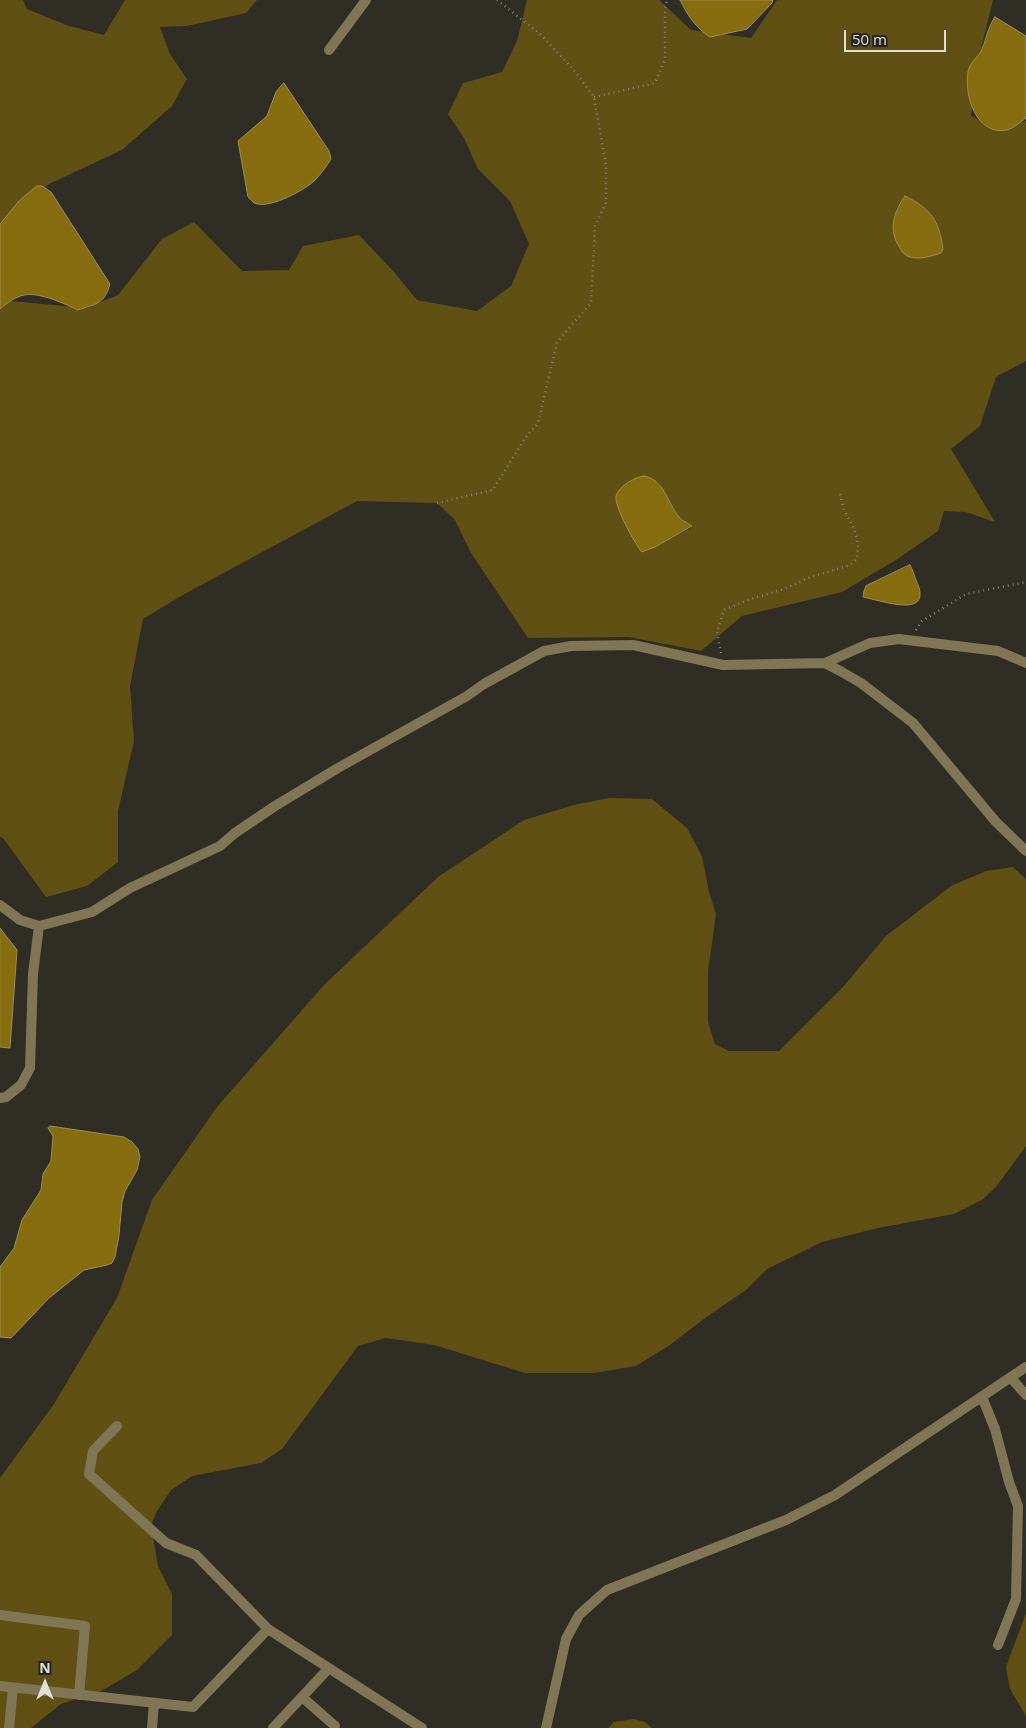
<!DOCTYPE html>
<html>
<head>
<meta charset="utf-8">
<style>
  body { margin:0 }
  #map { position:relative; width:1026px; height:1728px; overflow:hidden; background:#2f2d24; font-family:"Open Sans",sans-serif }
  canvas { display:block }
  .north { position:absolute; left:20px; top:1658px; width:50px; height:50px; -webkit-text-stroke:4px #25231b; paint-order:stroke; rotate:0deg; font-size:14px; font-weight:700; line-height:20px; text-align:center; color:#e0ded9 }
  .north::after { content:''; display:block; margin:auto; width:18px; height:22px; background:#e0ded9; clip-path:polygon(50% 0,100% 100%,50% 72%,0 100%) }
  .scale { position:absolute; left:844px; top:30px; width:102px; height:22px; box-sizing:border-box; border:2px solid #e0ded9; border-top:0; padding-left:6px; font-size:15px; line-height:18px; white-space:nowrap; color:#e0ded9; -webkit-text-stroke:4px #25231b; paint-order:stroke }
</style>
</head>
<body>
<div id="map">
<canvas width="1026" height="1728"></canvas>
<div class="north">N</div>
<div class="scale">50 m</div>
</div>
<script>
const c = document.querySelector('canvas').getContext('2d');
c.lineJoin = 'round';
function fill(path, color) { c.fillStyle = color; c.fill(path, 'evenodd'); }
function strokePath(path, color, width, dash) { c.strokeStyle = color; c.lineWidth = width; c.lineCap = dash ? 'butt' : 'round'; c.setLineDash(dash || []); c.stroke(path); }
fill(new Path2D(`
  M 0,0 L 23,0 L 27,9 L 69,26 L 104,35 L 125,0 L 257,0 L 246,13 L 187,26 L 160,27 L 170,54 L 187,79 L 172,106 L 122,150 L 49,184 L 0,223 Z
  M 527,0 L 659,0 L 691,30 L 751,38 L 777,0 L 993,0 L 977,65 L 971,116 L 995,127 L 1026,121 L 1026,361 L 996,377 L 980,426 L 951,449 L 995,522 L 966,512 L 944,511 L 938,531 L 896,560 L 842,592 L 742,616 L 701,651 L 629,637 L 528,638 L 471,553 L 455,520 L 437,503 L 357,501 L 181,596 L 143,619 L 130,686 L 134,741 L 118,811 L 118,862 L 87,886 L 46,897 L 3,838 L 0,837 L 0,307 L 11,301 L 86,308 L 118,295 L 162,239 L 194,222 L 242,271 L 289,270 L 303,246 L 359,235 L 394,272 L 417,300 L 477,311 L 511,286 L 529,244 L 510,201 L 478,169 L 464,138 L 448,114 L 463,83 L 502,72 L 517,41 ZM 905,196 C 931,215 939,215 943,249 L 941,253 L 911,258 L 902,251 L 896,209 ZM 640,477 L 658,483 L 678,517 L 690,525 L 691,528 L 645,552 L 626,485 Z
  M 609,798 L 652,799 L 687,828 L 702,856 L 709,892 L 716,914 L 708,972 L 708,1022 L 715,1044 L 729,1051 L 779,1051 L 843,987 L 886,936 L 951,886 L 986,871 L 1013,867 L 1026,879 L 1026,1146 L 996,1187 L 982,1200 L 954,1214 L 878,1228 L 822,1242 L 767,1269 L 746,1290 L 705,1318 L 670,1345 L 636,1366 L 594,1373 L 525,1373 L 434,1345 L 386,1338 L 358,1346 L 282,1449 L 261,1463 L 192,1476 L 171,1490 L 157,1511 L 151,1525 L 158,1566 L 172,1594 L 172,1635 L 137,1670 L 103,1690 L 61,1704 L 31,1728 L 0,1728 L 0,1478 L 54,1404 L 117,1298 L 152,1200 L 217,1107 L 324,985 L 438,877 L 524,820 L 574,805 Z
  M 1026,1613 L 1026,1716 L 1010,1689 L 1006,1667 Z
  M 634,1719 L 645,1722 L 652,1728 L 608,1728 L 614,1722 Z`), '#615013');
const water = new Path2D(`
  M 680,0 L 773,0 L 772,3 L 747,29 L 710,37 C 695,27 688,16 680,0 Z
  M 995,17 L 1026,36 L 1026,118 C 1020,122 1014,128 1007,130 C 976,136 964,95 968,72 C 969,64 976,59 980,53 C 986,42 987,28 995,17 Z
  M 284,83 L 329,151 L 331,159 C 326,167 321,174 314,181 C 303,191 273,207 257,204 C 253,203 251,200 248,197 L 238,141 L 267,116 L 276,92 Z
  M 37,186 L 42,186 L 51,192 L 110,284 C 104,305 97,303 78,310 C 65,304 40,292 24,295 C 15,297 7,303 0,309 L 0,224 L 19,201 Z
  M 905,196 C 931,209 939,220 943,249 L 941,253 C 932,256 919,260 910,257 C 905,256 901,251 899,246 C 888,230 894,211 905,196 Z
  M 644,476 C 665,480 667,503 679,517 C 682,521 688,523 692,526 L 655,547 L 642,552 C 635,544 614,506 616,496 C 619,486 635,477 644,476 Z
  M 910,565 C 913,570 914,575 916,580 C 935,620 883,601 863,597 L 864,591 L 866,586 Z
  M 0,928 L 17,950 L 10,1048 L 0,1047 Z
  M 50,1126 L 124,1137 L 132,1142 L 138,1149 L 140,1157 L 137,1170 L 125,1191 L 122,1202 L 119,1235 L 115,1257 L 112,1263 L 107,1265 L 84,1270 L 49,1298 L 11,1338 L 0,1337 L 0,1267 L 14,1248 L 22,1220 L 41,1190 L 43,1174 L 51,1161 L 53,1136 L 48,1128 Z`);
fill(water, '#866d10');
strokePath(water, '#a18f4c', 1);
strokePath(new Path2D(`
  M 594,97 L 655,83 L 665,60 L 665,9 L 667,0
  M 437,503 L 493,490 L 525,438 L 538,423 L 557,342 L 591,303 L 595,226 L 606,202 L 606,165 L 594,97 L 573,69 L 540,34 L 497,0
  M 916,630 L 922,621 L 966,594 L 1026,582
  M 721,653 L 717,632 L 724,610 L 748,600 L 784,589 L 808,578 L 850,565 L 857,559 L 858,548 L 857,538 L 853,527 L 844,510 L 840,494`), '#87857e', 2.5, [1, 4]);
strokePath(new Path2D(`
  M 329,50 L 366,0
  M 825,663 L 842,672 L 861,683 L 913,723 L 996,822 L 1026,851
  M 0,905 L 20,920 L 39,926 L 92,912 L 130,888 L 220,846 L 235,833 L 275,806 L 338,768 L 467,696 L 484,684 L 544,651 L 571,646 L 633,645 L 723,665 L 825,663 L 870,643 L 899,639 L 998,651 L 1026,663
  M 0,1098 L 6,1097 L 21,1085 L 30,1068 L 33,974 L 39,926
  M 1011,1378 L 1026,1395
  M 982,1397 L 995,1429 L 1009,1482 L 1018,1506 L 1016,1599 L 998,1645
  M 117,1426 L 93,1451 L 89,1474 L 166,1543 L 196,1555 L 268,1629
  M 0,1615 L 85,1626 L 79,1695
  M 0,1686 L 193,1707 L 268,1629 L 422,1728
  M 302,1697 L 335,1726
  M 9,1728 L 13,1688
  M 152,1728 L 154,1703
  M 273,1728 L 329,1668
  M 546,1728 L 566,1639 L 579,1615 L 607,1590 L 786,1520 L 835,1495 L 1026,1367`), '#807656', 10);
</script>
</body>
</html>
